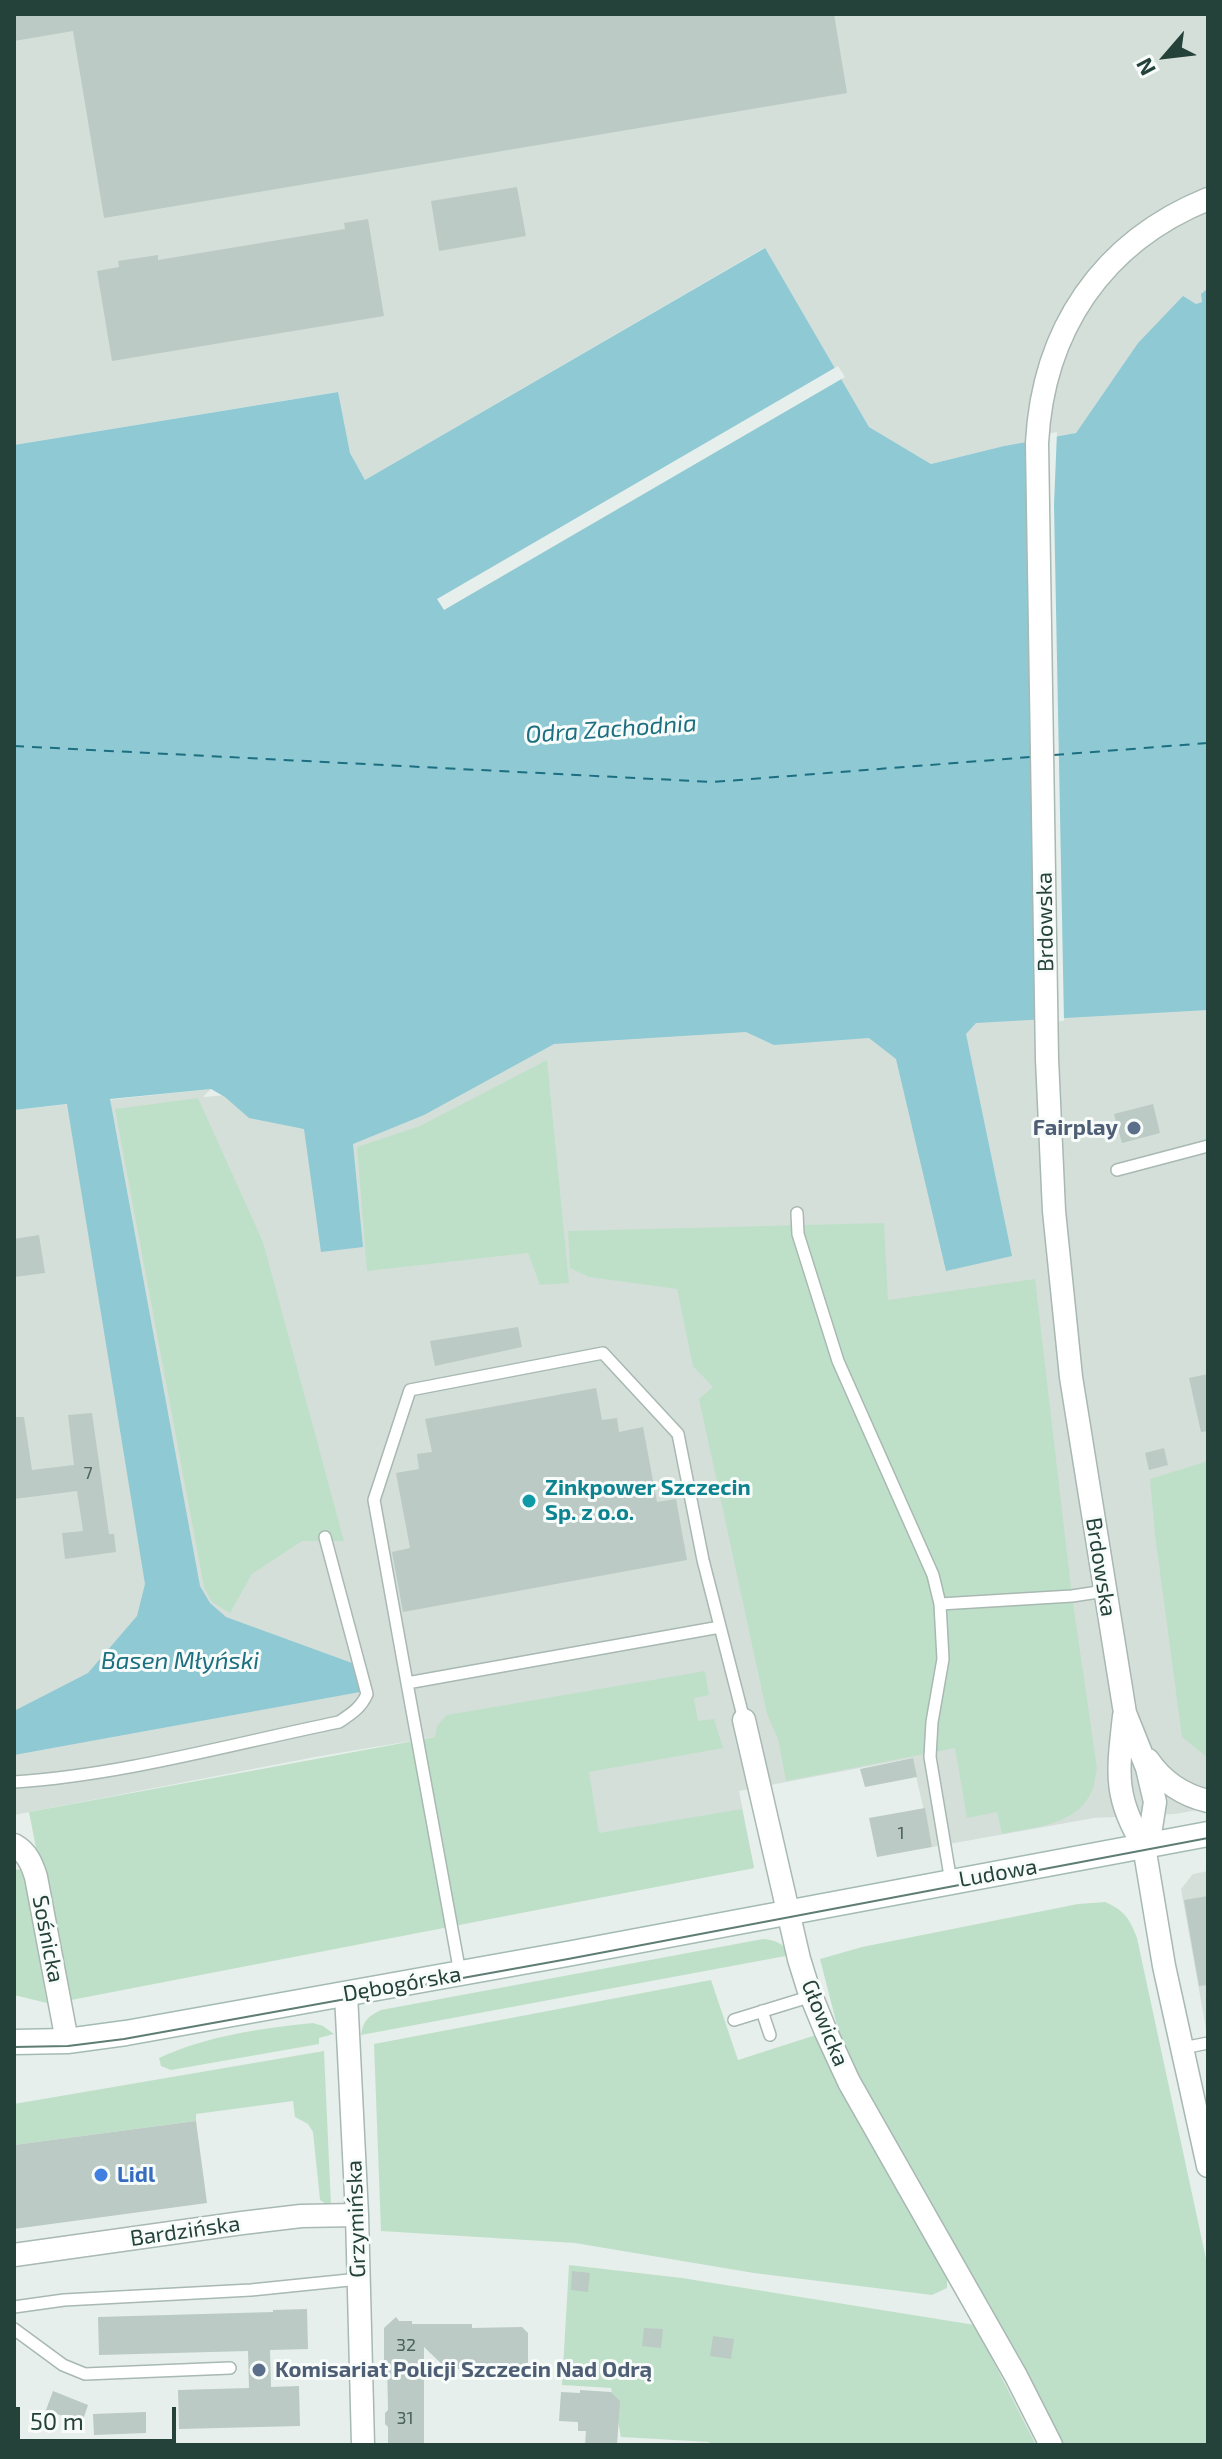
<!DOCTYPE html>
<html>
<head>
<meta charset="utf-8">
<style>
  body { margin:0 }
  #map { position:relative; width:1222px; height:2459px; overflow:hidden; background:#e6efeb; font-family:"Exo 2",sans-serif }
  canvas { display:block }
  .frame { position:absolute; inset:0; border:16px solid #24423a; pointer-events:none }
  .north { position:absolute; left:1126px; top:16px; width:80px; height:80px; -webkit-text-stroke:6px #f7fbf9; paint-order:stroke; rotate:242deg; font-size:22px; font-weight:700; line-height:32px; text-align:center; color:#24423a }
  .north::after { content:''; display:block; margin:auto; width:28px; height:36px; background:#24423a; clip-path:polygon(50% 0,100% 100%,50% 72%,0 100%) }
  .scale { position:absolute; left:16px; top:2407px; width:160px; height:36px; box-sizing:border-box; border:4px solid #24423a; border-top:0; padding-left:10px; font-size:24px; line-height:28px; white-space:nowrap; color:#24423a; -webkit-text-stroke:6px #f7fbf9; paint-order:stroke }
</style>
</head>
<body>
<div id="map">
<canvas width="1222" height="2459"></canvas>
<div class="frame"></div>
<div class="north">N</div>
<div class="scale">50 m</div>
</div>
<script>
const c = document.querySelector('canvas').getContext('2d');
c.lineJoin = 'round';
function fill(path, color) { c.fillStyle = color; c.fill(path, 'evenodd'); }
function strokePath(path, color, width, dash) { c.strokeStyle = color; c.lineWidth = width; c.lineCap = dash ? 'butt' : 'round'; c.setLineDash(dash || []); c.stroke(path); }
function label(font, color, halo, rows, align = 'center') {
  c.font = font + ' "Exo 2",sans-serif'; c.lineWidth = 6; c.setLineDash([]); c.textBaseline = 'middle'; c.strokeStyle = halo; c.fillStyle = color; for (const [text, x, y, turn = 0] of rows) {
    c.save(); c.translate(x, y); c.rotate((+turn || 0) * Math.PI / 180); c.textAlign = isNaN(turn) ? turn : align; if (halo) c.strokeText(text, 0, 0); c.fillText(text, 0, 0); c.restore();
  }
}
fill(new Path2D(`
  M 14,14 L 1208,14 L 1208,288 L 1201,294 L 1202,302 L 1196,304 L 1183,297 L 1138,343 L 1076,433 L 1004,446 L 931,464 L 869,427 L 764,248 L 365,480 L 350,453 L 337,392 L 14,445 Z
  M 1208,969 L 1208,1808 L 1175,1814 L 1094,1818 L 932,1847 L 912,1758 L 739,1791 L 754,1868 L 472,1922 L 435,1737 L 315,1757 L 14,1815 L 14,1110 L 211,1089 L 203,1097 L 254,1093 L 549,1026 Z
  M 1208,1871 L 1208,2040 L 1181,1889 L 1193,1874 Z`), '#d4dfda');
fill(new Path2D(`
  M 547,1060 L 569,1283 L 540,1285 L 528,1253 L 367,1271 L 357,1147 L 420,1126 Z
  M 198,1098 L 263,1242 L 344,1541 L 302,1541 L 252,1574 L 230,1613 L 212,1602 L 204,1587 L 115,1109 Z
  M 884,1223 L 888,1300 L 1035,1279 L 1072,1596 L 1097,1768 C 1095,1775 1095,1786 1091,1793 C 1075,1826 1033,1827 1002,1834 L 997,1812 L 967,1818 L 955,1748 L 786,1781 L 778,1739 L 767,1714 L 699,1399 L 713,1387 L 693,1366 L 677,1289 L 589,1277 L 570,1268 L 568,1231 Z
  M 1208,1461 L 1208,1758 L 1182,1737 L 1155,1535 L 1150,1479 Z
  M 705,1671 L 709,1695 L 694,1698 L 698,1721 L 714,1719 L 723,1748 L 589,1772 L 599,1833 L 742,1809 L 754,1868 L 66,2001 L 29,1812 L 435,1737 L 437,1726 L 447,1715 Z
  M 24,1869 L 47,2003 L 14,1995 L 14,1870 Z
  M 1105,1902 C 1124,1910 1130,1919 1137,1938 L 1208,2268 L 1208,2445 L 1062,2445 L 1025,2367 L 893,2144 L 842,2045 L 820,1959 L 862,1947 L 1078,1904 Z
  M 763,1939 C 777,1940 783,1944 791,1955 L 361,2035 C 363,2021 368,2016 381,2010 Z
  M 711,1980 L 738,2060 L 816,2035 L 855,2113 L 921,2232 L 947,2275 L 947,2288 L 932,2295 L 754,2273 L 575,2243 L 381,2231 L 374,2044 Z
  M 313,2023 L 323,2026 L 334,2034 L 319,2038 L 319,2044 L 171,2070 L 161,2066 L 159,2058 C 206,2036 262,2028 313,2023 Z
  M 324,2051 L 331,2205 L 326,2204 L 320,2200 L 313,2132 L 308,2124 L 295,2117 L 293,2101 L 196,2114 L 196,2121 L 14,2145 L 14,2104 Z
  M 569,2265 L 682,2278 L 975,2325 L 1036,2445 L 711,2445 L 709,2442 L 621,2437 L 611,2388 L 562,2385 Z`), '#bfe0c8');
fill(new Path2D(`
  M 765,248 L 869,427 L 931,464 L 1004,446 L 1076,433 L 1138,343 L 1183,296 L 1196,304 L 1202,302 L 1201,294 L 1208,288 L 1208,1010 L 976,1023 L 966,1034 L 1012,1256 L 946,1271 L 896,1059 L 869,1038 L 774,1045 L 746,1032 L 554,1044 L 424,1115 L 353,1144 L 363,1247 L 321,1252 L 304,1129 L 249,1118 L 225,1097 L 211,1089 L 110,1099 L 200,1586 L 210,1603 L 226,1617 L 352,1663 L 360,1692 L 14,1755 L 14,1711 L 88,1673 L 137,1616 L 145,1584 L 67,1104 L 14,1110 L 14,445 L 338,392 L 350,453 L 365,480 Z`), '#8ec9d4');
fill(new Path2D(`
  M 838,366 L 845,377 L 444,610 L 437,599 Z
  M 1057,432 L 1054,505 L 1064,1021 L 1035,1023 L 1025,438 Z`), '#e6efeb');
strokePath(new Path2D(`
  M 14,746 L 713,782 L 1031,757
  M 1054,755 L 1208,743`), '#1c6f80', 2, [10, 8]);
fill(new Path2D(`
  M 14,14 L 834,14 L 847,93 L 104,218 L 73,31 L 14,41 Z
  M 517,187 L 526,236 L 439,251 L 431,201 Z
  M 368,219 L 384,316 L 112,361 L 97,271 L 119,267 L 118,261 L 158,255 L 158,260 L 345,229 L 344,223 Z
  M 1153,1104 L 1160,1133 L 1122,1143 L 1114,1114 Z
  M 39,1235 L 45,1273 L 14,1277 L 14,1239 Z
  M 518,1327 L 522,1347 L 435,1366 L 430,1341 Z
  M 1208,1374 L 1208,1431 L 1201,1432 L 1189,1378 Z
  M 596,1388 L 602,1420 L 617,1418 L 619,1432 L 643,1427 L 657,1502 L 676,1499 L 687,1560 L 403,1612 L 392,1552 L 410,1548 L 396,1473 L 419,1469 L 417,1454 L 432,1452 L 425,1419 Z
  M 92,1413 L 109,1534 L 114,1534 L 116,1552 L 65,1559 L 62,1533 L 83,1531 L 77,1491 L 14,1499 L 14,1417 L 24,1417 L 32,1470 L 74,1465 L 68,1415 Z
  M 1164,1448 L 1168,1465 L 1149,1470 L 1145,1453 Z
  M 913,1758 L 917,1777 L 865,1787 L 860,1769 Z
  M 925,1808 L 932,1847 L 877,1857 L 869,1818 Z
  M 1208,1896 L 1208,1985 L 1199,1986 L 1184,1900 Z
  M 196,2121 L 207,2203 L 14,2229 L 14,2145 Z
  M 572,2271 L 590,2273 L 588,2292 L 571,2290 Z
  M 307,2309 L 308,2349 L 270,2350 L 271,2387 L 299,2386 L 300,2426 L 179,2429 L 178,2390 L 249,2388 L 248,2351 L 99,2355 L 98,2317 L 273,2312 L 273,2310 Z
  M 396,2317 L 399,2321 L 412,2321 L 412,2324 L 472,2324 L 472,2328 L 522,2327 L 528,2333 L 528,2366 L 521,2373 L 499,2373 L 492,2378 L 486,2373 L 479,2373 L 479,2369 L 453,2369 L 450,2372 L 424,2347 L 424,2445 L 388,2445 L 388,2427 L 385,2424 L 385,2413 L 388,2410 L 387,2361 L 384,2361 L 384,2328 Z
  M 644,2328 L 663,2329 L 661,2348 L 642,2346 Z
  M 713,2336 L 734,2339 L 731,2359 L 710,2356 Z
  M 580,2390 L 611,2392 L 620,2401 L 617,2445 L 585,2445 L 586,2431 L 578,2431 L 578,2422 L 559,2421 L 561,2392 L 580,2393 Z
  M 53,2391 L 88,2405 L 82,2423 L 46,2410 Z
  M 146,2412 L 146,2433 L 94,2435 L 93,2414 Z`), '#bbcac4');
const lane = new Path2D(`
  M 1117,1170 L 1208,1146
  M 797,1213 L 798,1234 L 838,1361 L 933,1575 L 940,1604 L 943,1659 L 932,1722 L 930,1757 L 951,1882
  M 940,1604 L 1072,1596 L 1105,1591
  M 720,1627 L 407,1683 L 374,1500 L 410,1390 L 603,1353 L 678,1434 L 703,1560 L 744,1720
  M 407,1683 L 460,1973
  M 14,1782 C 123,1775 231,1744 339,1722 C 351,1714 361,1708 367,1694 L 325,1537
  M 762,2011 L 770,2035
  M 734,2020 L 812,1996
  M 1183,2048 L 1208,2043
  M 14,2307 L 64,2300 L 251,2290 L 359,2279
  M 14,2329 L 63,2365 L 85,2374 L 230,2368`);
const street = new Path2D(`
  M 1124,1716 C 1118,1771 1113,1797 1144,1846 L 1164,1966 L 1208,2166
  M 744,1720 L 799,1959 L 808,1988 L 826,2032 L 849,2082 L 1016,2376 L 1051,2445
  M 1148,1760 C 1163,1782 1182,1795 1208,1801
  M 14,1845 C 27,1852 32,1864 36,1877 L 67,2041
  M 1144,1846 L 1151,1828 L 1155,1802 L 1147,1768 L 1125,1713 L 1071,1377 L 1054,1211 L 1047,1059 L 1037,443 C 1043,330 1102,242 1208,199
  M 346,1994 L 357,2215 L 363,2445
  M 14,2255 L 242,2223 L 301,2216 L 357,2215`);
const secondary = new Path2D(`
  M 14,2042 L 67,2041 L 126,2033 L 567,1954 L 1208,1834`);
strokePath(lane, '#a8b8b2', 14);
strokePath(street, '#a8b8b2', 25);
strokePath(secondary, '#a4bbb3', 27);
strokePath(lane, '#fff', 11);
strokePath(street, '#fff', 22);
strokePath(secondary, '#fff', 24);
strokePath(new Path2D(`
  M 14,2047 L 68,2046 L 124,2039 L 568,1959 L 1208,1838`), '#5f7d75', 2);
for (const [x, y, r, color] of [
  [1134,1128,8,"#5c6f8a"],
  [529,1501,8,"#0f9aa8"],
  [101,2175,8,"#3f7fe0"],
  [259,2370,8,"#5c6f8a"]
]) { const dot = new Path2D(); dot.arc(x, y, r, 0, 2 * Math.PI); c.fillStyle = color; c.fill(dot); strokePath(dot, '#f7fbf9', 3); }
label('18px', '#4a645c', null, [
  ["7",88,1473],
  ["1",901,1833],
  ["32",406,2345],
  ["31",405,2418]
]);
label('22px', '#24423a', '#f7fbf9', [
  ["Brdowska",1045,922,-91],
  ["Brdowska",1101,1567,81],
  ["Ludowa",998,1873,-10],
  ["Sośnicka",48,1939,79],
  ["Dębogórska",402,1984,-10],
  ["Głowicka",825,2023,68],
  ["Grzymińska",356,2219,-92],
  ["Bardzińska",185,2231,-8]
]);
label('bold 22px', '#4e5e75', '#f7fbf9', [
  ["Fairplay",1118,1128],
  ["Komisariat Policji Szczecin Nad Odrą",275,2370,"left"]
], 'right');
label('bold 22px', '#0d838f', '#f7fbf9', [
  ["Zinkpower Szczecin",545,1488],
  ["Sp. z o.o.",545,1513]
], 'left');
label('bold 22px', '#366cbe', '#f7fbf9', [
  ["Lidl",117,2175]
], 'left');
label('italic 24px', '#1c6f80', '#f7fbf9', [
  ["Odra Zachodnia",611,729,-4],
  ["Basen Młyński",180,1661]
]);
</script>
</body>
</html>
